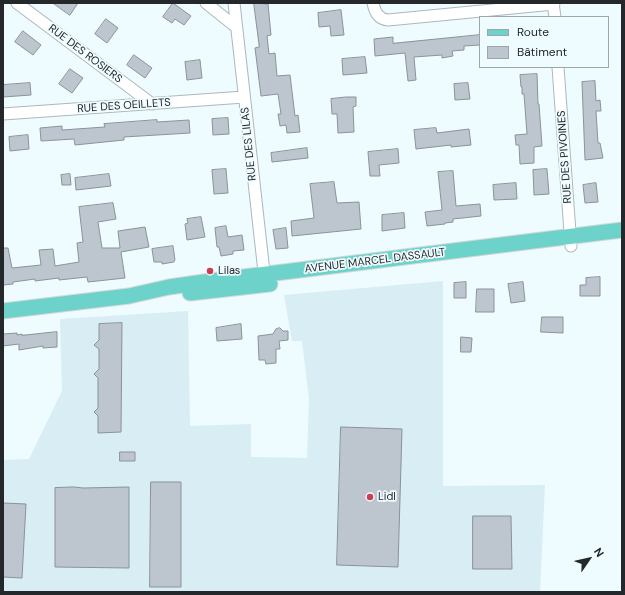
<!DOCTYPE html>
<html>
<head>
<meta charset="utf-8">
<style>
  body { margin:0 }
  #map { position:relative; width:625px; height:595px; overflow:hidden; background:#eefbff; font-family:"DM Sans",sans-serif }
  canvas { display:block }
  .frame { position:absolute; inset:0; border:4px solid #24282a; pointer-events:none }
  .legend { position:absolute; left:479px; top:16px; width:130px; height:52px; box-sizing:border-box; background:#eefbff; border:1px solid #9da7aa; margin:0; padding:5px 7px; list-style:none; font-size:12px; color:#24282a }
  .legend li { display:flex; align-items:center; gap:8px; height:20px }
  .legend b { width:20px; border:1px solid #9da7aa }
  .north { position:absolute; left:569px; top:539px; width:40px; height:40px; -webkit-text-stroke:3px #eefbff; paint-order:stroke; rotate:56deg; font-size:11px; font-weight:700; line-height:16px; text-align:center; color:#24282a }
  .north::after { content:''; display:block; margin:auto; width:14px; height:18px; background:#24282a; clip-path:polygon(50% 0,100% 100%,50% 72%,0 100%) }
</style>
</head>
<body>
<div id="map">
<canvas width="625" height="595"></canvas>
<div class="frame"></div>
<ul class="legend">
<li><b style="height:5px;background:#6dd3ca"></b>Route</li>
<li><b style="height:11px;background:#bdc5ce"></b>Bâtiment</li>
</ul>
<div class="north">N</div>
</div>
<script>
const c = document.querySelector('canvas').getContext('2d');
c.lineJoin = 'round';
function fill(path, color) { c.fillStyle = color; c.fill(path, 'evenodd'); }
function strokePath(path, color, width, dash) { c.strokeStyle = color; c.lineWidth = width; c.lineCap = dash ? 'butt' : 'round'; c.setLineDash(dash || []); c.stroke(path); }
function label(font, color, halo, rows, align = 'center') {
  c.font = font + ' "DM Sans",sans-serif'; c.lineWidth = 3.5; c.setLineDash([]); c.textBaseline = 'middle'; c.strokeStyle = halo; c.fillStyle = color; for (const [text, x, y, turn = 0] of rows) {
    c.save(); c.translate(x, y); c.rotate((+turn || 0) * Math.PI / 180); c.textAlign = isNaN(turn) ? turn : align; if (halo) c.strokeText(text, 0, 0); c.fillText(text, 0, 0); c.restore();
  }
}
fill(new Path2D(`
  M 443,281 L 443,486 L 545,485 L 540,592 L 3,592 L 3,460 L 29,459 L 62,391 L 60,319 L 188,311 L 190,426 L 251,424 L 251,457 L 307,458 L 309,399 L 302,341 L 292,341 L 284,295 Z`), '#d8eef4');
const building = new Path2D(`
  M 53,3 L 78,3 L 70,15 Z
  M 173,3 L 191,16 L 184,25 L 175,19 L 172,23 L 163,17 Z
  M 254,3 L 268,4 L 271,35 L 267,36 L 269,54 L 275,53 L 277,76 L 290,75 L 295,116 L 298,115 L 300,132 L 287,133 L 286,125 L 280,126 L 278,114 L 281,114 L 278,94 L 261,96 L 255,48 L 259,47 Z
  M 341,10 L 344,35 L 331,36 L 330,26 L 319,27 L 318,13 Z
  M 106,19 L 118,28 L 107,43 L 95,34 Z
  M 23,31 L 41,45 L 33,55 L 15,42 Z
  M 480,35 L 480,45 L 464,46 L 464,50 L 452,51 L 453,56 L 442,58 L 442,55 L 414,57 L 416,80 L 408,81 L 405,53 L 375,56 L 374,39 L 393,37 L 393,43 Z
  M 134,55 L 152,68 L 145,78 L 127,65 Z
  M 365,57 L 367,73 L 343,75 L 342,59 Z
  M 200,60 L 202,78 L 187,80 L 185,62 Z
  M 70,69 L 83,78 L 72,93 L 59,84 Z
  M 537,74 L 538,104 L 539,104 L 542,146 L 534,147 L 534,163 L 520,164 L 519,145 L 516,145 L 515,135 L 527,134 L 524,94 L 522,94 L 522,87 L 521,87 L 520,75 Z
  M 595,81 L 596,101 L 600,100 L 601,111 L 596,111 L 598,143 L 600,143 L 603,158 L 585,160 L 582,82 Z
  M 30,83 L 31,95 L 3,97 L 3,85 Z
  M 468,83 L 470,99 L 455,100 L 454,84 Z
  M 346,97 L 356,97 L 356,106 L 353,107 L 354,132 L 338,133 L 337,114 L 332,114 L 331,99 Z
  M 228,118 L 229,134 L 213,135 L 212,119 Z
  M 157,120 L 157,122 L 189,120 L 190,133 L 124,137 L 124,140 L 75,145 L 74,139 L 41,141 L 40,128 L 62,126 L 62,130 L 105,127 L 104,124 Z
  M 436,128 L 437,133 L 469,129 L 471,145 L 451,147 L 451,145 L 416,149 L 414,130 Z
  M 28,135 L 29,149 L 10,151 L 9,137 Z
  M 307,148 L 308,158 L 272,162 L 271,153 Z
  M 398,149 L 399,163 L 379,165 L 380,176 L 370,176 L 368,152 Z
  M 226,169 L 228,193 L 214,194 L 212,170 Z
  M 547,169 L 549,194 L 534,195 L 533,170 Z
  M 453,171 L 456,206 L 480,204 L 481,216 L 453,219 L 453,222 L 445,223 L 445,224 L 427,226 L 425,212 L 442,210 L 438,172 Z
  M 70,174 L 71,185 L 62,185 L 61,175 Z
  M 109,174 L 111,186 L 76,190 L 75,178 Z
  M 334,182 L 337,203 L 359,202 L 361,229 L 292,236 L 291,221 L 314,218 L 310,184 Z
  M 516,183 L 517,199 L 494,200 L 493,185 Z
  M 596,183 L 598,202 L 585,203 L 583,185 Z
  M 113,203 L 116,219 L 98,222 L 102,248 L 120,248 L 118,231 L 145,227 L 149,247 L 121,252 L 125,278 L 88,282 L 87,277 L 59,280 L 59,278 L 35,281 L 35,279 L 13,282 L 13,284 L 3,285 L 3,248 L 8,248 L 12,268 L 41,265 L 39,250 L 53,249 L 55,266 L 79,262 L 77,243 L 83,242 L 79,207 Z
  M 404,213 L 405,228 L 382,231 L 382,215 Z
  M 201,217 L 205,237 L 187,240 L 185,224 L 188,223 L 187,219 Z
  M 226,226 L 228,237 L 242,235 L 244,250 L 233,251 L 233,254 L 221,256 L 219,247 L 217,247 L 215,228 Z
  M 286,228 L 288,248 L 276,249 L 273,230 Z
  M 173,246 L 175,260 L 174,261 L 174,262 L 162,264 L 162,262 L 154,262 L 152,249 Z
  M 600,277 L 600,296 L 580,296 L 580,285 L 586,285 L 586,278 Z
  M 466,282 L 466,298 L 454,298 L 454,283 Z
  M 523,282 L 525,301 L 511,303 L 508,284 Z
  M 477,289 L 494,289 L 494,312 L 476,312 Z
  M 542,317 L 563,317 L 563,333 L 541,332 Z
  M 122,323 L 121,432 L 98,433 L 98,416 L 94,412 L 98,408 L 98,378 L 94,374 L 99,369 L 99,349 L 94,345 L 99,340 L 99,324 Z
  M 241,324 L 242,339 L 217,341 L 216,328 Z
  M 280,328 L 283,331 L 288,331 L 288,340 L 279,341 L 280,349 L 276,349 L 276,363 L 266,364 L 265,360 L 259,360 L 258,336 L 273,334 L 276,329 Z
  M 57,332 L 57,347 L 43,348 L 43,346 L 19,350 L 19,344 L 3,346 L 3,334 L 17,333 L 17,335 L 22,334 L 22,335 Z
  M 461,337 L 472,338 L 471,352 L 461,352 Z
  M 341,427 L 402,429 L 398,567 L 337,565 Z
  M 120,452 L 135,452 L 135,461 L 120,461 Z
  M 151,482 L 181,482 L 181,587 L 150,587 Z
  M 74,487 L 83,488 L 129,487 L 129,568 L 55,567 L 55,488 Z
  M 3,503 L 26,504 L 22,578 L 3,577 Z
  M 473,516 L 511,516 L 512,569 L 473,569 Z`);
fill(building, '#bdc5ce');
strokePath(building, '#8a929a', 1);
const minor = new Path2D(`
  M 17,3 L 152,104
  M 206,3 L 236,27
  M 234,3 L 265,281
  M 373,3 C 375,12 378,19 388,20 L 554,4
  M 553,3 L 555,17
  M 558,67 L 571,246
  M 3,114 L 244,97`);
const major = new Path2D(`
  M 190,293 L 270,284
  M 3,311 L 129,296 L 169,287 L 211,281 L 622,230`);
strokePath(minor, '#acb9bc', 13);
strokePath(major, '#d8d8d9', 17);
strokePath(minor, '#fff', 11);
strokePath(major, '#6dd3ca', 15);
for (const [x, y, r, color] of [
  [210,271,4,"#cd3d51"],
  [370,497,4,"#cd3d51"]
]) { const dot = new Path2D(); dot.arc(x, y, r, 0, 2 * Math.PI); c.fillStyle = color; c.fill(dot); strokePath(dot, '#eefbff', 1.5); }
label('11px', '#24282a', '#eefbff', [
  ["RUE DES ROSIERS",85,54,37],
  ["RUE DES OEILLETS",124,106,-4],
  ["RUE DES LILAS",249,144,-96],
  ["RUE DES PIVOINES",565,157,-94],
  ["AVENUE MARCEL DASSAULT",375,261,-7]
]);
label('11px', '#24282a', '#eefbff', [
  ["Lilas",218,271],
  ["Lidl",378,497]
], 'left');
</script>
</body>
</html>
